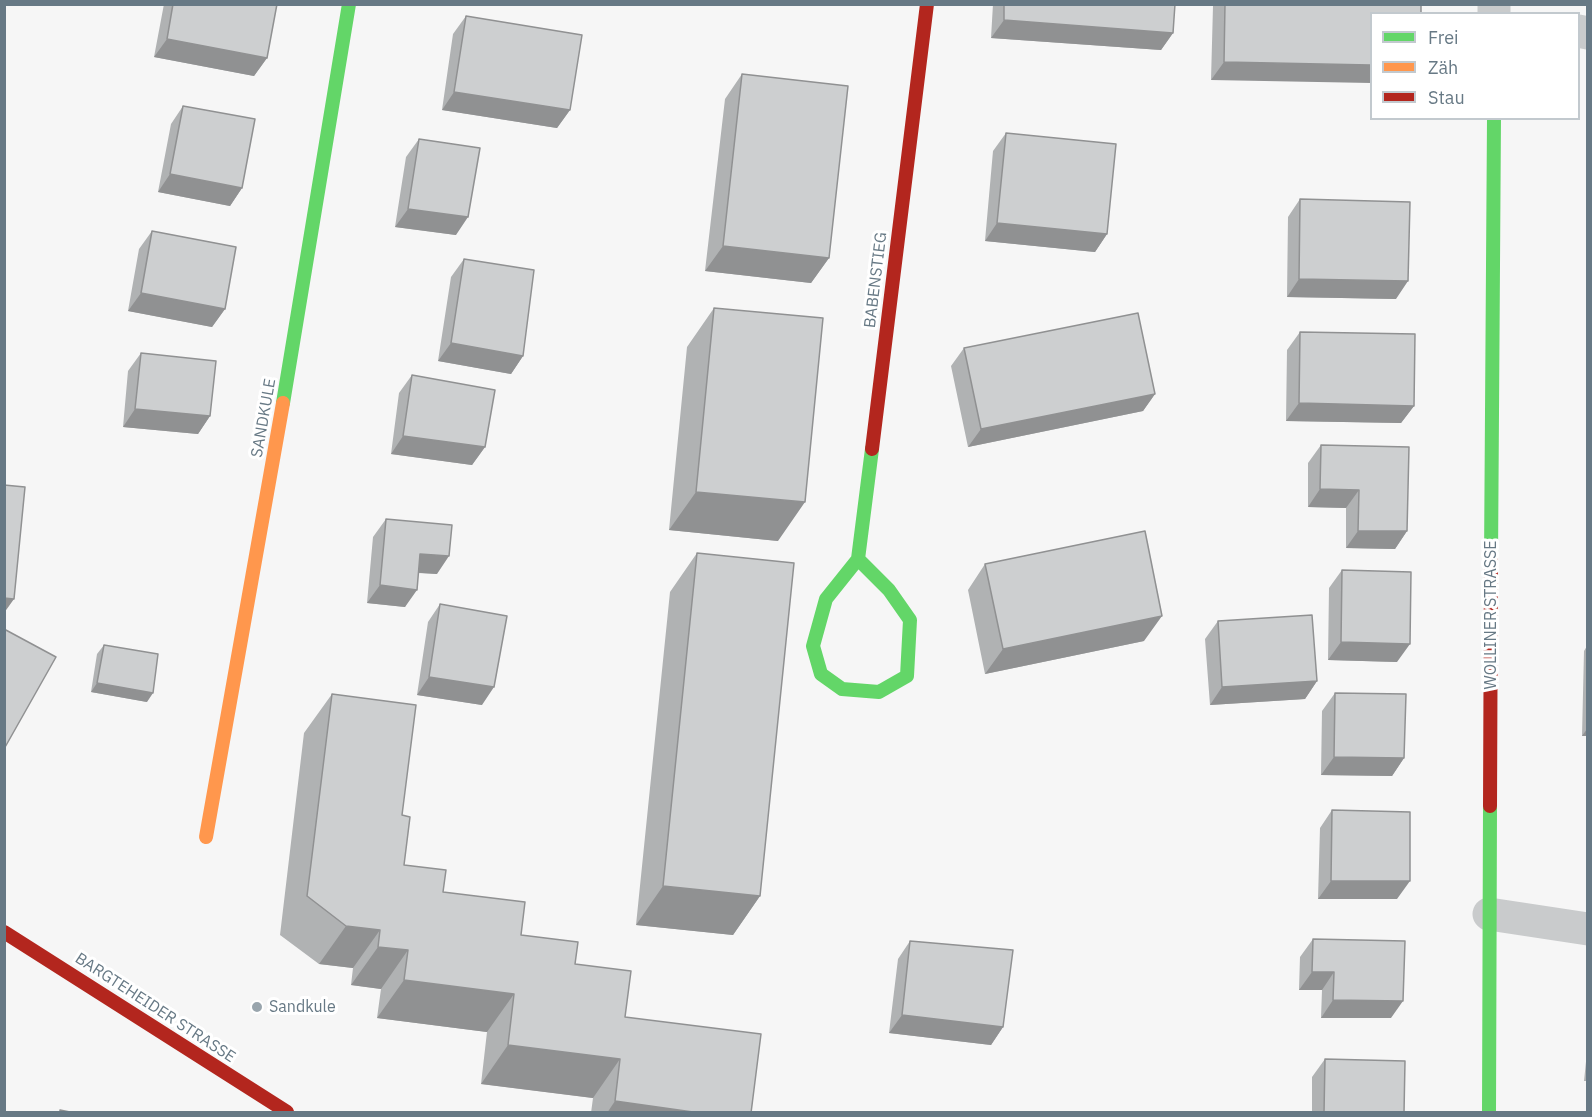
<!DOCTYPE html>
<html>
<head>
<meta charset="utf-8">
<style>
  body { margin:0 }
  #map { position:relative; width:1592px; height:1117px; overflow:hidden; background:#f6f6f6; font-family:"IBM Plex Sans",sans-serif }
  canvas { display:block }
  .frame { position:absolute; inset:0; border:6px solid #677985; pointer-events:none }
  .legend { position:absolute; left:1370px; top:12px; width:210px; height:108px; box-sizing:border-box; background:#fff; border:2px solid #c2c9ce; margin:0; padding:8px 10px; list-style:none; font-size:18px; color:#677985 }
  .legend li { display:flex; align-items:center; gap:12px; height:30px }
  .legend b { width:30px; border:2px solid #c2c9ce }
</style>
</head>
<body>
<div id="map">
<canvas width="1592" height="1117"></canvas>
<div class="frame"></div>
<ul class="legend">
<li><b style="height:8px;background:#63d668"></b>Frei</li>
<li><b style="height:8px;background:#ff974d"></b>Zäh</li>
<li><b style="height:8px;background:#b3261e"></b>Stau</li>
</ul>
</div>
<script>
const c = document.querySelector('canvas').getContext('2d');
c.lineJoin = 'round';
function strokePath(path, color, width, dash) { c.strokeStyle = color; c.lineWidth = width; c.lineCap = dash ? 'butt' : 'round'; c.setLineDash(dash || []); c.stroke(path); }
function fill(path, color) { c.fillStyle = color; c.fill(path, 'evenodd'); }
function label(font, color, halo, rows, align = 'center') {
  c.font = font + ' "IBM Plex Sans",sans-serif'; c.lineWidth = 6; c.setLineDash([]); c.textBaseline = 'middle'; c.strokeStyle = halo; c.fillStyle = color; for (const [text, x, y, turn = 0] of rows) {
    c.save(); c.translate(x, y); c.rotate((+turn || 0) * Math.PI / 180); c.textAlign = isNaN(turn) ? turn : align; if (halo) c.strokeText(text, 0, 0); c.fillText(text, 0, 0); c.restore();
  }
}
strokePath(new Path2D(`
  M 1494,14 L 1494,4
  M 1578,31 L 1588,33
  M 1489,914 L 1588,929`), '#c9cbcc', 33);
strokePath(new Path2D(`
  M 283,403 L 349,4
  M 858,559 L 889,590 L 910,620 L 907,676 L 879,692 L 842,689 L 821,674 L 813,646 L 826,599 L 858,559 L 872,449
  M 1491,559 L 1494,118
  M 1489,1112 L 1490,806`), '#63d668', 14);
strokePath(new Path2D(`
  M 206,837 L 283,403`), '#ff974d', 14);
strokePath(new Path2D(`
  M 872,449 L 927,4
  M 1490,806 L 1491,559
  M 4,932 L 287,1112`), '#b3261e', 14);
fill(new Path2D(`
  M 164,4 L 277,4 L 267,58 L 254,76 L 154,57 Z
  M 993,4 L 1175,4 L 1173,33 L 1161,50 L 991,38 Z
  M 1214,4 L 1421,4 L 1211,80 L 1213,6 Z
  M 466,16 L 570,110 L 557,128 L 442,110 L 453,34 Z
  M 742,74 L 829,258 L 811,283 L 705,271 L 725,99 Z
  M 183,106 L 242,188 L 230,206 L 158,192 L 171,124 Z
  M 1006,133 L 1107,234 L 1095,252 L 985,241 L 993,151 Z
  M 419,139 L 456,235 L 395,227 L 406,157 Z
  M 1300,199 L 1396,299 L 1287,297 L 1288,217 Z
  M 152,231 L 225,309 L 212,327 L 128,311 L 139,249 Z
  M 464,259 L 523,356 L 511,374 L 438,361 L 451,277 Z
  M 714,308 L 778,541 L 669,530 L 687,347 Z
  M 1300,332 L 1414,406 L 1401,423 L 1286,421 L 1287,350 Z
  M 964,348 L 1155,394 L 1143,411 L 968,447 L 951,366 Z
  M 141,353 L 210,416 L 198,434 L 123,427 L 128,371 Z
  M 412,375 L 485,447 L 472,465 L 391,454 L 399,393 Z
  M 1321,445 L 1407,531 L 1395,549 L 1346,548 L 1346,508 L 1308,507 L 1308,463 Z
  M 386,519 L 437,574 L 418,573 L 405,607 L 367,603 L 373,537 Z
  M 697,553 L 760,896 L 733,935 L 636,925 L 670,592 Z
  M 985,564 L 1144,641 L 985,674 L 968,590 Z
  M 1342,570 L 1397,662 L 1328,660 L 1329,588 Z
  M 440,604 L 482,705 L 417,695 L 428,622 Z
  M 1218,621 L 1317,681 L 1305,699 L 1210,705 L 1205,639 Z
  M 104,645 L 147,702 L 91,692 L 97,654 Z
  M 1587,646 L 1587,736 L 1582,736 L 1584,651 Z
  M 1335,693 L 1404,758 L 1392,776 L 1321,775 L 1322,711 Z
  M 332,694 L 402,815 L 404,865 L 443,892 L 521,935 L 575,964 L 625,1017 L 751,1113 L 591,1113 L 593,1098 L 481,1084 L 487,1032 L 377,1018 L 381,989 L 351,985 L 353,968 L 319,964 L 280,935 L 304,733 Z
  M 1332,810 L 1397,899 L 1318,899 L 1320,828 Z
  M 1313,939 L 1391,1018 L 1321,1018 L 1322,990 L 1299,990 L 1300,957 Z
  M 910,941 L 1003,1027 L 991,1045 L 889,1033 L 898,959 Z
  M 1587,1052 L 1587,1081 L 1584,1081 Z
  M 1325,1059 L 1404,1113 L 1312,1113 L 1312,1077 Z`), '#b0b2b3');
fill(new Path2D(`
  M 1004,20 L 1173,33 L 1161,50 L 991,38 Z
  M 167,39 L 267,58 L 254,76 L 154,57 Z
  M 1224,62 L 1371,65 L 1371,83 L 1211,80 Z
  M 454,92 L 570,110 L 557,128 L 442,110 Z
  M 170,174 L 242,188 L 230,206 L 158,192 Z
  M 408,209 L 468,217 L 456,235 L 395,227 Z
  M 997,223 L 1107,234 L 1095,252 L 985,241 Z
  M 723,246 L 829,258 L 811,283 L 705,271 Z
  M 1299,279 L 1408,281 L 1396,299 L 1287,297 Z
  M 141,293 L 225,309 L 212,327 L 128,311 Z
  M 451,343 L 523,356 L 511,374 L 438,361 Z
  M 1155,394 L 1143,411 L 968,447 L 981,429 Z
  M 1299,403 L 1414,406 L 1401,423 L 1286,421 Z
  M 135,409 L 210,416 L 198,434 L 123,427 Z
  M 403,436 L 485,447 L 472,465 L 391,454 Z
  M 1320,489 L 1359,490 L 1346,508 L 1308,507 Z
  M 696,492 L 805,502 L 778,541 L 669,530 Z
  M 1358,531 L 1407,531 L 1395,549 L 1346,548 Z
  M 420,554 L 449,556 L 437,574 L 407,572 Z
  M 380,585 L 417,590 L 405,607 L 367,603 Z
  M 4,598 L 14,599 L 4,613 Z
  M 1162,616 L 1144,641 L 985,674 L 1003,649 Z
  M 1341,642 L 1410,644 L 1397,662 L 1328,660 Z
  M 429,677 L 494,687 L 482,705 L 417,695 Z
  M 1317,681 L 1305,699 L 1210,705 L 1222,687 Z
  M 97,683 L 153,693 L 147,702 L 91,692 Z
  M 1587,729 L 1587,736 L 1582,736 Z
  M 1334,757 L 1404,758 L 1392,776 L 1321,775 Z
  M 1331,881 L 1410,881 L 1397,899 L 1318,899 Z
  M 663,886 L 760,896 L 733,935 L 636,925 Z
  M 346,926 L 380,930 L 353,968 L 319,964 Z
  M 378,947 L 408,950 L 381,989 L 351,985 Z
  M 1312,972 L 1334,972 L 1322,990 L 1299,990 Z
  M 404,980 L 514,994 L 487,1032 L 377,1018 Z
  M 1333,1000 L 1403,1001 L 1391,1018 L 1321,1018 Z
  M 902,1015 L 1003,1027 L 991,1045 L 889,1033 Z
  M 508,1045 L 620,1059 L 593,1098 L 481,1084 Z
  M 615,1101 L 700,1113 L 607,1113 Z`), '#909192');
const building = new Path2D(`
  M 173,4 L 277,4 L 267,58 L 167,39 Z
  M 1004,4 L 1175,4 L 1173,33 L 1004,20 Z
  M 1225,4 L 1421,4 L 1421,14 L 1371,14 L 1371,65 L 1224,62 Z
  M 466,16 L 582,35 L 570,110 L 454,92 Z
  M 742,74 L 848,86 L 829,258 L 723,246 Z
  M 183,106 L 255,119 L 242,188 L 170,174 Z
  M 1006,133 L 1116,144 L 1107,234 L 997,223 Z
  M 419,139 L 480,148 L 468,217 L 408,209 Z
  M 1300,199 L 1410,202 L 1408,281 L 1299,279 Z
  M 152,231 L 236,247 L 225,309 L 141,293 Z
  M 464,259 L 534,270 L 523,356 L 451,343 Z
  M 714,308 L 823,318 L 805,502 L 696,492 Z
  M 1138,313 L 1155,394 L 981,429 L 964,348 Z
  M 1300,332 L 1415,334 L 1414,406 L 1299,403 Z
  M 141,353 L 216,361 L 210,416 L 135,409 Z
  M 412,375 L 495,390 L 485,447 L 403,436 Z
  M 1321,445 L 1409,447 L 1407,531 L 1358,531 L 1359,490 L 1320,489 Z
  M 4,485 L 25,487 L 14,599 L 4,598 Z
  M 386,519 L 452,525 L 449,556 L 420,554 L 417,590 L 380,585 Z
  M 1145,531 L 1162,616 L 1003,649 L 985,564 Z
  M 697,553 L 794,563 L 760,896 L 663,886 Z
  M 1342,570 L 1411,572 L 1410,644 L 1341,642 Z
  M 440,604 L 507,616 L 494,687 L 429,677 Z
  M 1312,615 L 1317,681 L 1222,687 L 1218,621 Z
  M 4,629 L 56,657 L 4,749 Z
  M 104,645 L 158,654 L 153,693 L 97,683 Z
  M 1335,693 L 1406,694 L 1404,758 L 1334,757 Z
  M 332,694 L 416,705 L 402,815 L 410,817 L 404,865 L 446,870 L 443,892 L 525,902 L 521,935 L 578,942 L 575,964 L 631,971 L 625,1017 L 761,1034 L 751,1113 L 700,1113 L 615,1101 L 620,1059 L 508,1045 L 514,994 L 404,980 L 408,950 L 378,947 L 380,930 L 346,926 L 307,896 Z
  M 1332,810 L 1410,812 L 1410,881 L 1331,881 Z
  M 1313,939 L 1405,941 L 1403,1001 L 1333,1000 L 1334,972 L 1312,972 Z
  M 910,941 L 1013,950 L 1003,1027 L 902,1015 Z
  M 1325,1059 L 1405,1061 L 1404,1113 L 1324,1113 Z
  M 60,1110 L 75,1113 L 60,1113 Z`);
fill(building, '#cdcfd0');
strokePath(building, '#909192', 1.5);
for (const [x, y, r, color] of [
  [257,1007,6,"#99a5ad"]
]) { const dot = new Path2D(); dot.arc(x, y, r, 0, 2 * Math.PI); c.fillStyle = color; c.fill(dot); strokePath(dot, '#fff', 2); }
label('16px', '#677985', '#fff', [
  ["BABENSTIEG",876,280,-83],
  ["SANDKULE",264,418,-80],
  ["WOLLINER STRASSE",1491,615,-90],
  ["BARGTEHEIDER STRASSE",155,1008,33]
]);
label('16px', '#677985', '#fff', [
  ["Sandkule",269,1007]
], 'left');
</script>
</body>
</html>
